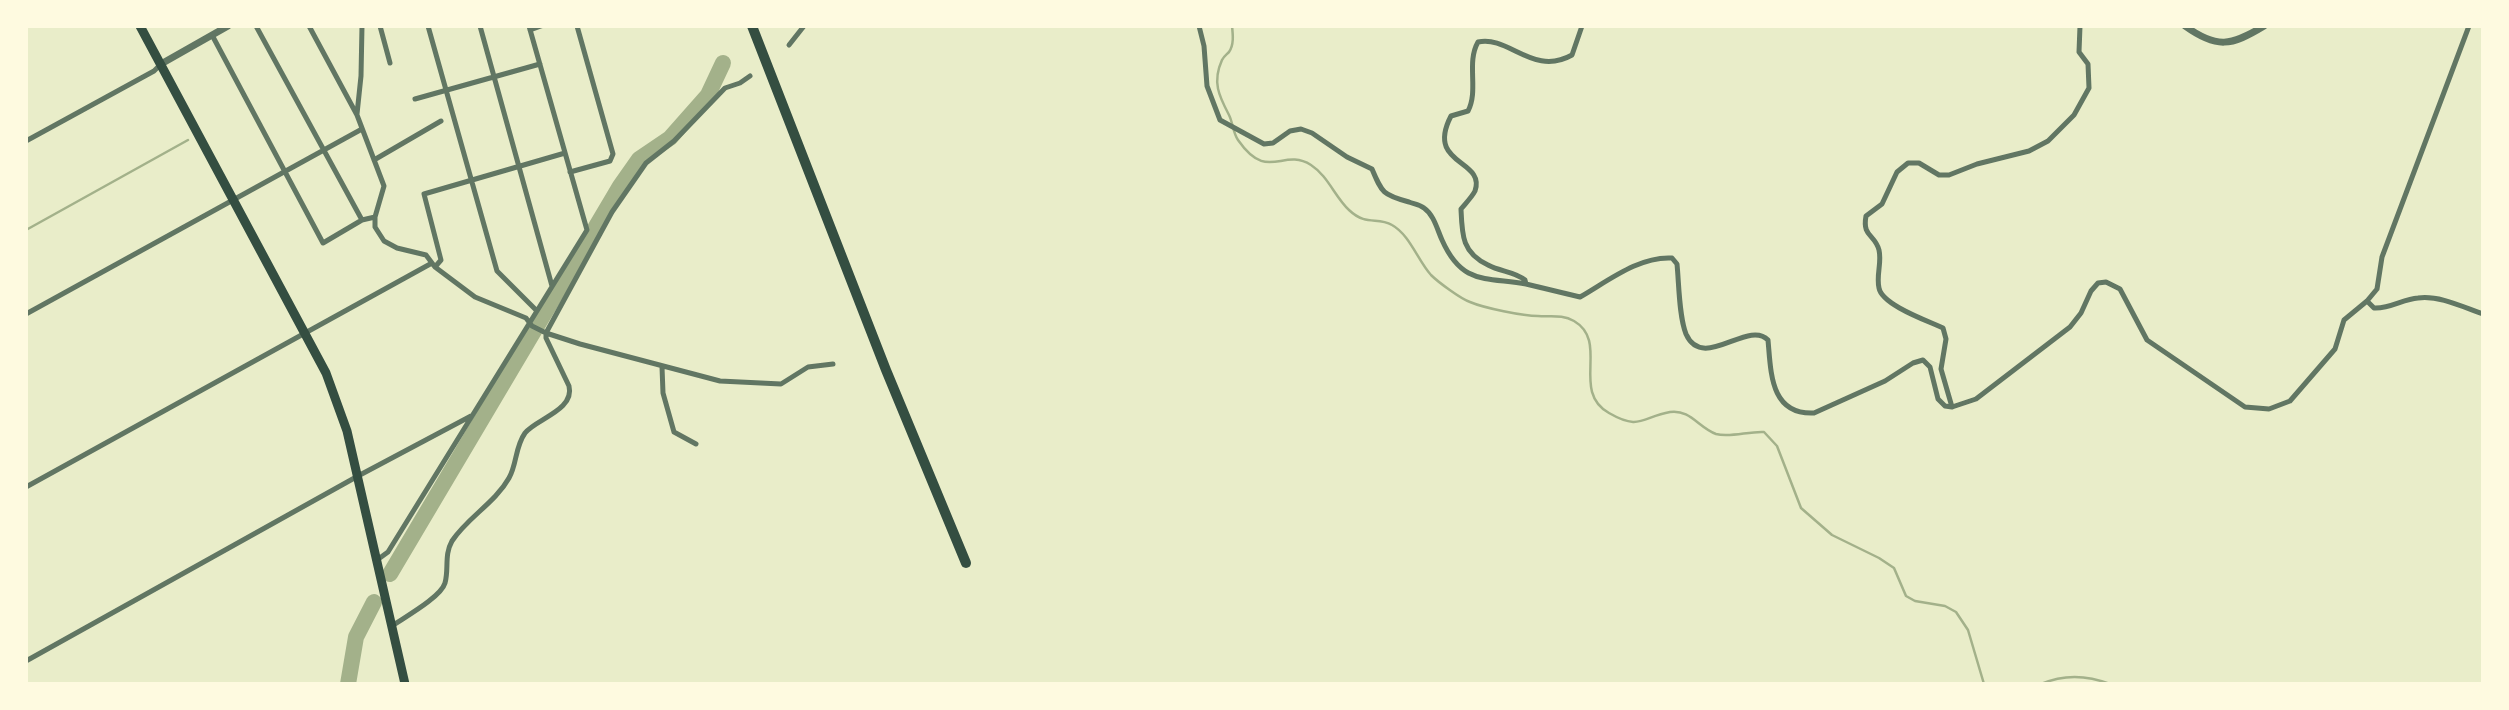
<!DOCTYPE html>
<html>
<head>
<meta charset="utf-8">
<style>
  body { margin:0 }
  #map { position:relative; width:2509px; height:710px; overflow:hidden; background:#e9edc9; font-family:"IBM Plex Sans",sans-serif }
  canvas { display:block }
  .frame { position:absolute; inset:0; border:28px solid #fefae0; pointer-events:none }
</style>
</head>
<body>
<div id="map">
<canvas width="2509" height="710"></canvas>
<div class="frame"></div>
</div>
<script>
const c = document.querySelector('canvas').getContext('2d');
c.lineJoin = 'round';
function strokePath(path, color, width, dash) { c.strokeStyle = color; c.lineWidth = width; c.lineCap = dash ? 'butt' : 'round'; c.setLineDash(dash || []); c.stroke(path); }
strokePath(new Path2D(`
  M 1232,26 C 1233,35 1234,45 1229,52 C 1226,55 1224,56 1222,60 C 1212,82 1219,96 1229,115 C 1233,123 1233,133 1238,140 C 1268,183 1282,147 1311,165 C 1328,176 1335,197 1349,210 C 1367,227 1377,216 1392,225 C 1410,235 1418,261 1431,275 C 1438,282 1461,299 1470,302 C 1484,308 1523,316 1538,316 C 1551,317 1562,314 1574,321 C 1610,342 1570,391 1609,413 C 1640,431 1642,417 1670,412 C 1690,409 1699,428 1716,434 C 1730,438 1749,431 1764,432 L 1777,446 L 1801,508 L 1832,535 L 1879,558 L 1894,568 L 1906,596 L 1915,601 L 1945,606 L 1956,612 L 1968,630 L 1984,684
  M 26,230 L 188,140
  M 2041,684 C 2064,674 2087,675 2110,684`), '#a3b18a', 2.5);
strokePath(new Path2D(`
  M 390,574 L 620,186 L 639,159 L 670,138 L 708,95 L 723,63
  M 348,684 L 356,637 L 374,602`), '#a3b18a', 16);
strokePath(new Path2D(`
  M 256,26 L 362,220
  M 309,26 L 357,115 L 384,186 L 375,217 L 375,227 L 384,241 L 397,248 L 426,255 L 435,267 L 475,297 L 526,318 L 532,326 L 546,333 L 612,212 L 646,163 L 674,141 L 725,88 L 740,83 L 750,76
  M 380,26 L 390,63
  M 428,26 L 497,271 L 537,311
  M 480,26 L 552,286
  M 1199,26 L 1204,46 L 1207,86 L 1220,120 L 1264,144 L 1273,143 L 1290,131 L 1301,129 L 1312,133 L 1347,157 L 1372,169 C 1382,193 1383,195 1409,202 C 1414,204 1419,204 1424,208 C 1434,215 1437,229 1442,240 C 1462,285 1485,277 1526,284 L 1525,280 C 1514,271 1501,272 1488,265 C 1462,253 1462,235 1461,209 C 1465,204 1472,197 1475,191 C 1486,159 1425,166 1451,116 L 1468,111 C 1479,90 1466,63 1478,42 C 1509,35 1533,77 1572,55 L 1582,26
  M 530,30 L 541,26
  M 212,35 L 323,243 L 362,220 L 375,217
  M 789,45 L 804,26
  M 415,99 L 540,64
  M 357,114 L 361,76 L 362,26
  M 26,141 L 154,71 L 161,64
  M 374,160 L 441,121
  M 570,172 L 610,161 L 613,154 L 577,26
  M 435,267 L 441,260 L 424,194 L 565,153
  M 1526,284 L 1580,297 C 1608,281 1639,256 1672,258 L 1677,264 C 1679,284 1679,317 1686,334 C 1703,372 1748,319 1768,340 C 1771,372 1770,415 1814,413 L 1885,381 L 1913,363 L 1923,360 L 1930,367 L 1938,399 L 1945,406 L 1952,407 L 1976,399 L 2070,327 L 2081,313 L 2091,291 L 2098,283 L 2106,282 L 2120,289 L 2147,340 L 2245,407 L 2269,409 L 2290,401 L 2335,349 L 2344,320 L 2367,301 L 2377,289 L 2382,257 L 2469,26
  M 2367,301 L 2374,308 C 2390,309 2403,299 2418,298 C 2439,295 2463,307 2483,314
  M 26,314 L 362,129
  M 546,333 L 580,344 L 720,381 L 781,384 L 808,367 L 833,364
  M 662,367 L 663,393 L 674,432 L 696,444
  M 1952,407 L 1941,369 L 1946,339 L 1943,328 C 1928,321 1882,305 1879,288 C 1876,275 1882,263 1879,250 C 1875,234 1862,237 1866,216 L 1882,204 L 1897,172 L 1908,163 L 1919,163 L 1939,175 L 1949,175 L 1977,164 L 2029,151 L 2048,141 L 2074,115 L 2089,88 L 2088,64 L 2079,52 L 2080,26
  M 26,487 L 432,263
  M 377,560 L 388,552 L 587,230 L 529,26
  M 392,626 C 405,617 441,597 445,583 C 449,569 444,555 452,541 C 468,517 495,503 509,478 C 517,464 515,447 525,433 C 536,419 575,410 569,386 L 546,338 L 546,333
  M 26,661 L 358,476 L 471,416`), '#617663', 5);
strokePath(new Path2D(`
  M 2185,26 C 2217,49 2231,46 2264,26
  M 161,64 L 228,26`), '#617663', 7);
strokePath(new Path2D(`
  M 140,26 L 326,373 L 347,431 L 405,684`), '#344e41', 9);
strokePath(new Path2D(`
  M 752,26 L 886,370 L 966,563`), '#344e41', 10);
</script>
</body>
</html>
